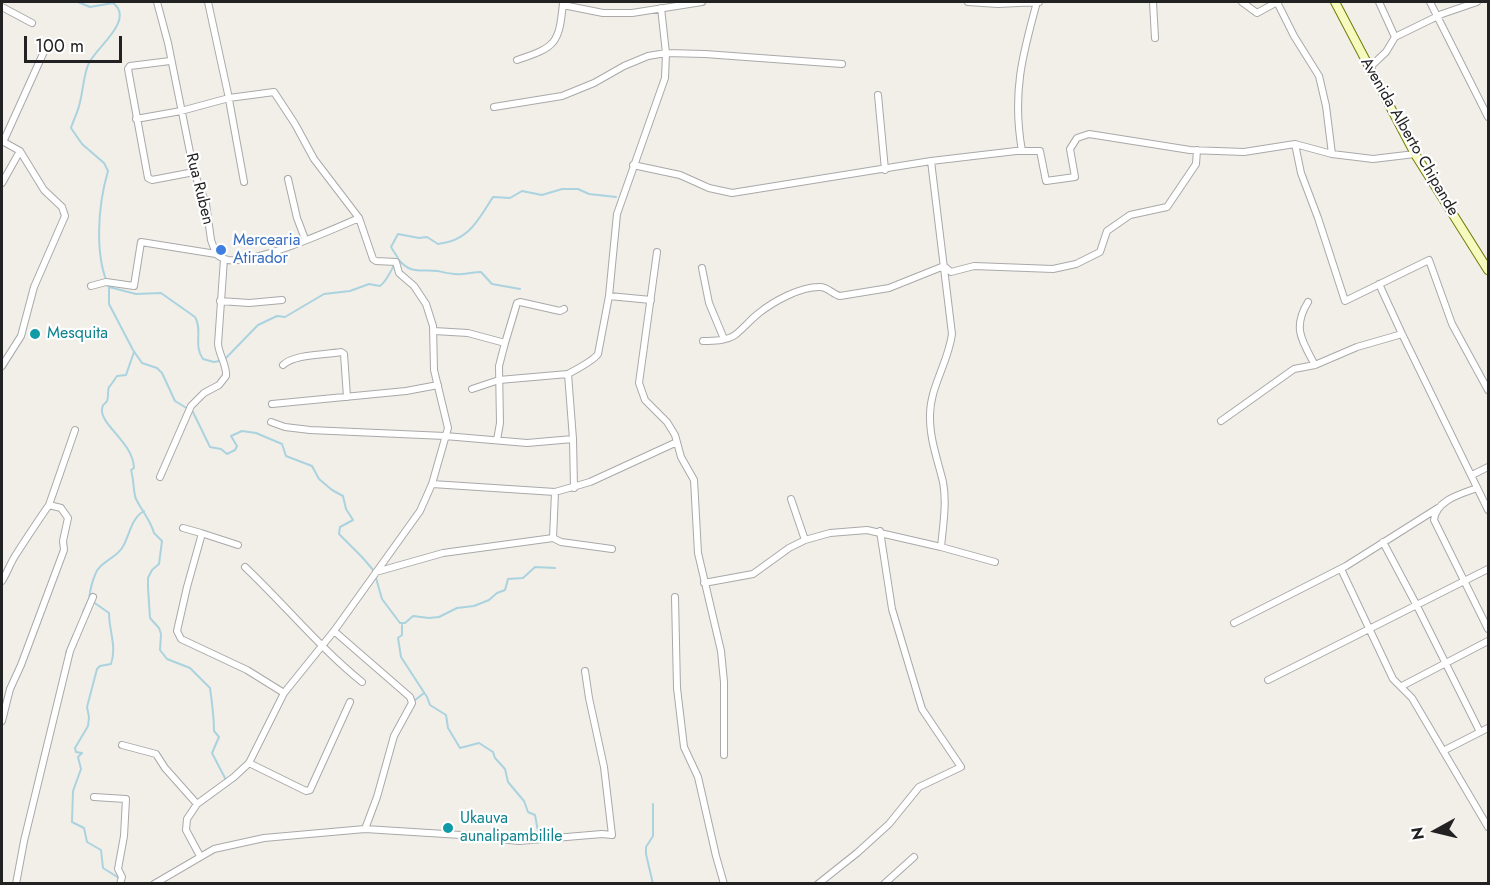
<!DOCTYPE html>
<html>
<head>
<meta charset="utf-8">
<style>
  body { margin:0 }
  #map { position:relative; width:1490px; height:885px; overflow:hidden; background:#f2efe9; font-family:Jost,sans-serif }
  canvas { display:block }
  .frame { position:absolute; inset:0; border:3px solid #222; pointer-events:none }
  .north { position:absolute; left:1406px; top:801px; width:60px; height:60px; -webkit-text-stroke:4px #fff; paint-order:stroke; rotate:262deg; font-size:16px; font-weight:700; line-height:24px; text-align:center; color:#222 }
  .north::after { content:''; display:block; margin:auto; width:21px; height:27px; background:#222; clip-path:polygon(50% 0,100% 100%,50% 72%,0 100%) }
  .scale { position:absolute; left:24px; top:36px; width:98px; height:27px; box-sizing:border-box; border:3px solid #222; border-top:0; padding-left:8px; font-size:18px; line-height:21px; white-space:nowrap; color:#222; -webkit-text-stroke:4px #fff; paint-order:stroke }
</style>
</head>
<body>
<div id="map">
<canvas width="1490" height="885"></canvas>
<div class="frame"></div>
<div class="north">N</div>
<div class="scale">100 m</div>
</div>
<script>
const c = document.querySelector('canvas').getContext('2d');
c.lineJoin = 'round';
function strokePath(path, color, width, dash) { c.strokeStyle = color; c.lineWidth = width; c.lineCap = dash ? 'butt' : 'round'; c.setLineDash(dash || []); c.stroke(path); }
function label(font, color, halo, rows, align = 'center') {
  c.font = font + ' Jost,sans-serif'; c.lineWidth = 4.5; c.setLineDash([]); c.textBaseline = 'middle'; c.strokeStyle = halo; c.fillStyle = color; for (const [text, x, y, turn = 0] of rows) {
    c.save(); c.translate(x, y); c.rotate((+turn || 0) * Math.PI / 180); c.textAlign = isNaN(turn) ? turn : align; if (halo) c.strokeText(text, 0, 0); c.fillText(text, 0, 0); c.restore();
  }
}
strokePath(new Path2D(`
  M 78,2 L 90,7 L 113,3 C 136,20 94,49 88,65 C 83,78 83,93 79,106 C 77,114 73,121 71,128 L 82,144 L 104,163 L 108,171 C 98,205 94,255 109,287 L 136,294 L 161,293 L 195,317 C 203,330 193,346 203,359 L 214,362 L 224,360 L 258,325 L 277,316 L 285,317 L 324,294 L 350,291 L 369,284 L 380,286 C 389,279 391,268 398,259 C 411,275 421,269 438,271 C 446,273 453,275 462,274 C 468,274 473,272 481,272 L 492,284 L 520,289
  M 398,258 L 391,247 L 398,234 L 419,238 L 427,237 L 438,244 C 469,241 478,220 493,197 L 510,198 L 522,191 L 542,195 L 562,189 L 578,189 L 589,194 L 616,197
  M 109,287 L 109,304 L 133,350 L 142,363 L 157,368 L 162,373 L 175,401 L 193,412 L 210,447 L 221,449 L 227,454 L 235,450 L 237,446 L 231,436 L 242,431 L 256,433 L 282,444 L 286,456 L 312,466 L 319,479 L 332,490 L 343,496 L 346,509 L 353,520 L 340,527 L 339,534 L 362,557 L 374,571 L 382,599 L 400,623 L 405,623 L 413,616 L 429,618 L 439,617 L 457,608 L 474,606 L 489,600 L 497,593 L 505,590 L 508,579 L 523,578 L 535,567 L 555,568
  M 134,352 L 126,375 L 117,376 C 114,380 112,384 109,387 C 107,391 109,397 107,401 C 104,406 103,402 102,409 C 100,425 133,442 134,468 L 131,470 C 134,479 133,492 136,499 C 142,511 151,521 154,533 L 162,541 L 159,564 L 152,570 L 148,578 L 148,588 L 150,618 L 159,628 L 161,634 L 160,650 L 167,659 L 190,668 L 210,688 C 212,702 214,717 214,731 L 219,737 L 212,753 L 226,780
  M 83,612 L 89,599
  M 402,625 L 402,635 L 398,638 L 401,657 L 427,697 L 430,705 L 446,715 L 448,728 L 460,748 L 479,743 L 493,752 L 495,758 L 505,769 L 508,782 L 524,801 L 528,812 L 535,815 L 539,837
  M 66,653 L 74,634
  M 414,701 L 424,693
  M 119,878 L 103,868 L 101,850 L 87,842 L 84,828 L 72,822 L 73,791 L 81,769 L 78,757 L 82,753 L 76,752 L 75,748 L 88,726 L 89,717 L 87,707 L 97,669 L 100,666 L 111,664 C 117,646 109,631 109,613 L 89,599 C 90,591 92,582 95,575 C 99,562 115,559 122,548 C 130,536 130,519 144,511
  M 653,884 L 646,854 L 646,847 L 653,836 L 653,804`), '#aad3df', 2);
const street = new Path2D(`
  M 157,2 L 168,43 L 194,172 L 206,204 L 211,240 L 216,254
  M 208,2 L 228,94 L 244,182
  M 968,2 L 998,4 L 1039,2
  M 1153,2 L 1155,38
  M 1242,2 L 1257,13 L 1277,2
  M 1277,2 L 1294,36 L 1319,76 L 1326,106 L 1332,154
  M 1430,2 L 1488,117
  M 563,5 L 603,13 L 632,13 L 702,2
  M 2,7 L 32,23
  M 1395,37 L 1442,14 L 1477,2
  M 517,60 C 556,47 559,44 563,3
  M 170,61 L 130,66 L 128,69 L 148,178 L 152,180 L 194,172
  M 1369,68 L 1386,52 L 1395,37 L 1379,2
  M 878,95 L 885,170
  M 494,107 L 562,96 L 594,83 L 624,66 L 648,56 L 666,53 L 705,54 L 842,64
  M 136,119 L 181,111 L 229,98 L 274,92 L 295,124 L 314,159 L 359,218 L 373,259 L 376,261 L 396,262 L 399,273 L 414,286 L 426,304 L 433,326 L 434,370 L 448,428 L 432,484 L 420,511 L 334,631 L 284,693 L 249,763 L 234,777 L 197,804 L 187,819 L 186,830 L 200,856
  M 4,140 L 47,45
  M 2,141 L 20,151 L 44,190 L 62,207 L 65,216 L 34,287 L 21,336 L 2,366
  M 1295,144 L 1301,173 L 1318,218 L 1345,301 L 1429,260 L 1452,324 L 1488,390
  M 1022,151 C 1012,94 1022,56 1037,2
  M 931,161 L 952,334 C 948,364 929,388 930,418 C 930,440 938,461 943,482 C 947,502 943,526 941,547
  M 633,165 L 680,175 L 709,188 L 732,193 L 931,161 L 1016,151 L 1040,151 L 1046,181 L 1075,177 L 1070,149 L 1077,138 L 1089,134 L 1190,150 L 1244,152 L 1295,144 L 1332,154 L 1373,159 L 1415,154
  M 288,179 L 297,218 L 305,239
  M 2,183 L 20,151
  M 657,252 L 639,383 L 645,400 L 667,422 L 675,435 L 681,457 L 694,480 L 698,553 L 721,651 L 724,682 L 724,755
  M 702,268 L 709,303 L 724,339
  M 1379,284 L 1402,334 L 1488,510
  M 91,286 L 106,282 L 134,286 L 141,242 L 216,254 C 220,257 223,259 228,260 C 258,263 329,231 359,218
  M 609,296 L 651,300
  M 220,301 L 249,303 L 282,300
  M 1308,302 C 1292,328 1302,341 1315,365
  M 434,331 L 468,333 L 505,343 L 499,366 L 500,423 L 497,440
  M 703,341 C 713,341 726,341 735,335 C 743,329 751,319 759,313 C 774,301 800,287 819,287 C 827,286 832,294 840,296 L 889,288 L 944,266 L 951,272 L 974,266 L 1053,269 L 1076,264 L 1100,252 L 1107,231 L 1130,215 L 1167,207 L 1196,164 L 1197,150
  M 505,343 L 517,303 L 520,302 L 560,311 L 564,309
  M 283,365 C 294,354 325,355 341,352 L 344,354 L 347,397
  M 472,389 L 499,380 L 568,374
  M 272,404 L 406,391 L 438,385
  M 1221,421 L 1294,369 L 1315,365 L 1357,347 L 1402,334
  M 271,422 L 285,427 L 310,430 L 445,436 L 527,443 L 573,439
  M 1472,475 L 1488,467
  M 160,477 L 191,406 L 204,393 L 219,385 L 226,376 C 227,365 219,355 218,344 L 224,259
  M 432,484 L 555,492 L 590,482 L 677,442
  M 574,488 L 573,439 L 568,374 C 577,369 593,361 598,354 L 609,296 L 617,214 L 665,78 L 666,53 L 661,8
  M 1477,488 C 1461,494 1436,500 1434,520 L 1488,629
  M 791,499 L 805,540
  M 183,528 L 201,533 L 201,537 L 187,587 L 177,631 L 181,639 L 247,670 L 284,693
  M 201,533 L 238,545
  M 553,538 L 555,492
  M 1383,542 L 1417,606 L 1480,732
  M 245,567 C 285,605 319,647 362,682
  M 1341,569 L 1393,679 L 1412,698 L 1488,827
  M 376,572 L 443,553 L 553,538 L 561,542 L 612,549
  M 2,581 C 7,573 10,564 15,556 C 26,539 37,522 49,505
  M 704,583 L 753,574 L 789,548 L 805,540 L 830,533 L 867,530 L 941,547 L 995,562
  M 675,597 L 677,688 L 684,747 L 698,777 L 716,856 L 724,884
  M 1234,623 L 1346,566 L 1438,508
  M 334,631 L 410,697 L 412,703 L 394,736 L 377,797 L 365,829
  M 1268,680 L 1488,569
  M 1402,686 L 1488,641
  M 2,721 L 10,689 L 21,665 L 64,550 L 63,541 L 68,518 L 61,508 L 49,505 L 75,430
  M 122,745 L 156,754 L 165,768 L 197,804
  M 1443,751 L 1488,728
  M 249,763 L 306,791 L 310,790 L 350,702
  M 94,797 L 126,799 L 124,836 L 118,869 L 122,877 L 120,884
  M 16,884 L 24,841 L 70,651 L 93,597
  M 154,884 L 214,849 L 264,838 L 365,829 L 461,835 L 519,841 L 602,834 L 612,835 L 604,767 L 589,698 L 585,671
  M 818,884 L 857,853 L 889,824 L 919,787 L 961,767 L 922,709 L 892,609 L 880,531
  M 884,884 L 914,857`);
const secondary = new Path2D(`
  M 1335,2 L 1415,154 L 1488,270`);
strokePath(street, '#a9a9a9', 8);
strokePath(secondary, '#707d05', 10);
strokePath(street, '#fff', 6);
strokePath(secondary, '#f7fabf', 8);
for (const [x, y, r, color] of [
  [221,250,6,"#3f7fe0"],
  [35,334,6,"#0f9aa8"],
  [448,828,6,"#0f9aa8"]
]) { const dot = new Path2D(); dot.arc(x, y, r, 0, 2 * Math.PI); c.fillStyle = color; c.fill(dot); strokePath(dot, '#fff', 2); }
label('16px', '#222', '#fff', [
  ["Avenida Alberto Chipande",1409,137,60],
  ["Rua Ruben",199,189,76]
]);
label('16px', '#366cbe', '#fff', [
  ["Mercearia",233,241],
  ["Atirador",233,259]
], 'left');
label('16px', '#0d838f', '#fff', [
  ["Mesquita",47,334],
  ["Ukauva",460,819],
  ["aunalipambilile",460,837]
], 'left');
</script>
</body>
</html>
